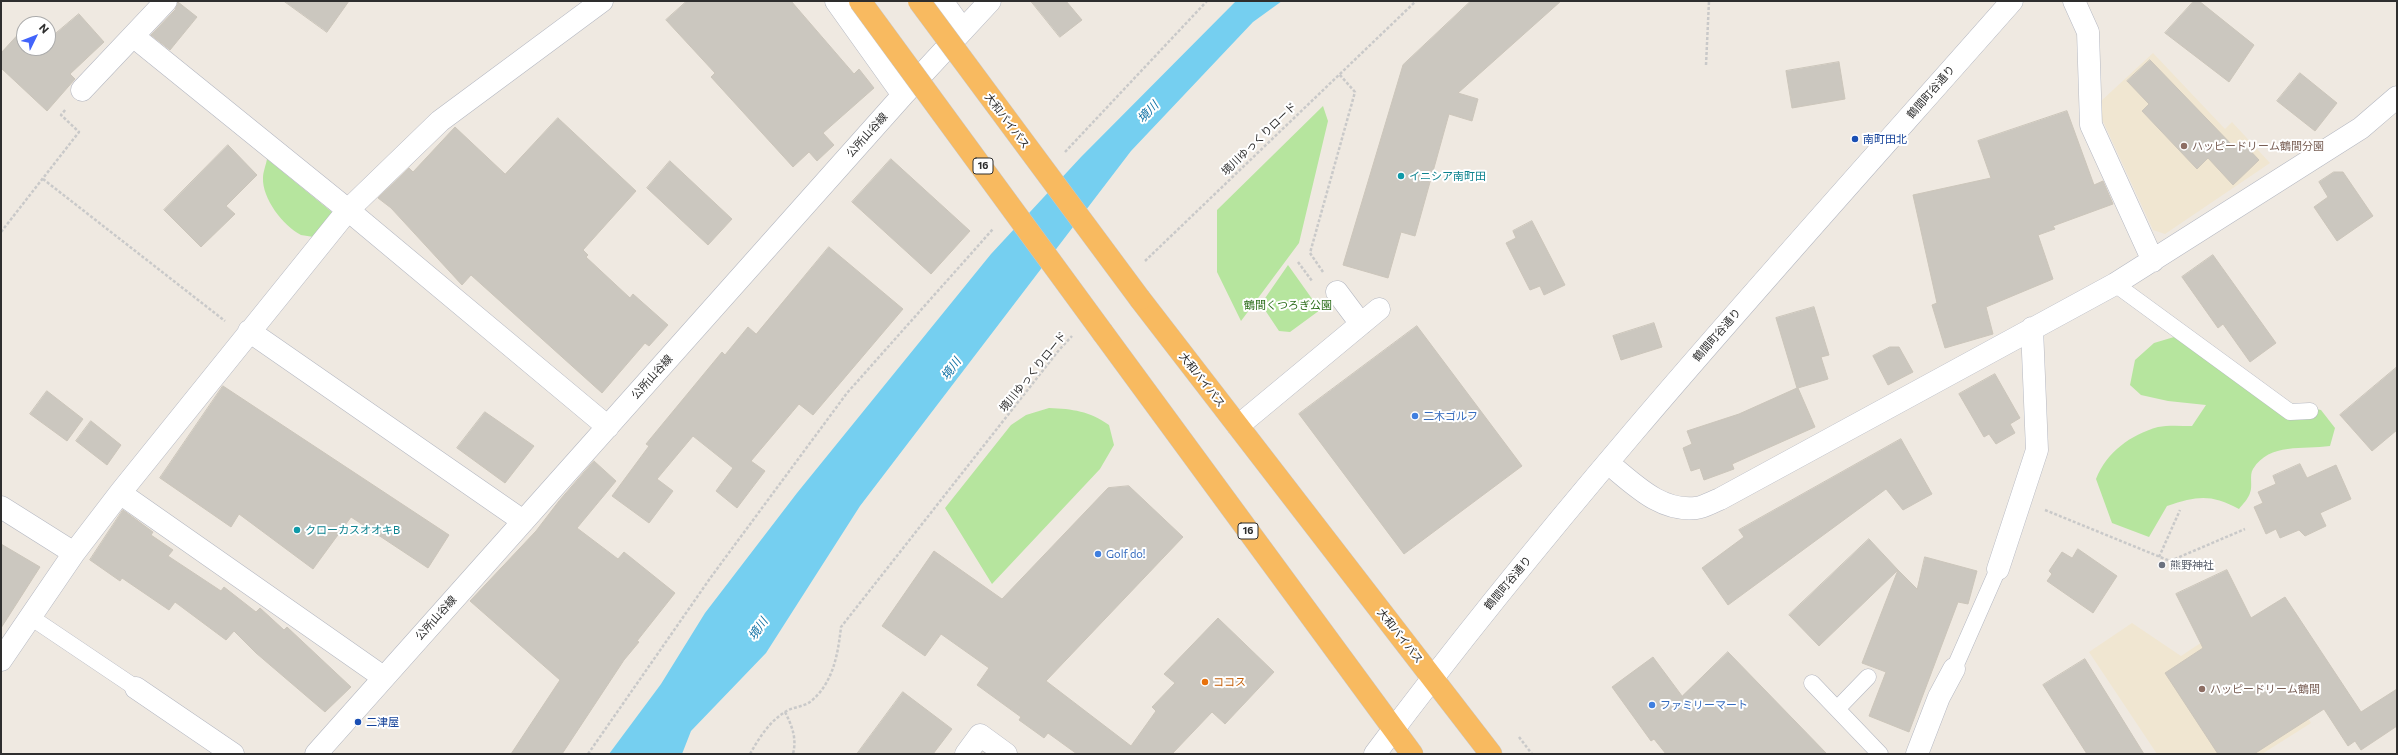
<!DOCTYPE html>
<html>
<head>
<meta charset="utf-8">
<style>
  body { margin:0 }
  #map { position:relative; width:2398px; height:755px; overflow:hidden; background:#efe9e1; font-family:Commissioner,sans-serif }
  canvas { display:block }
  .frame { position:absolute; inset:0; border:2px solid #2e2e2e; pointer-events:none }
  .north { position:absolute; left:16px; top:16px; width:40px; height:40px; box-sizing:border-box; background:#fff; border:1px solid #ababab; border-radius:50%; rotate:47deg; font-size:11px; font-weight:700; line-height:16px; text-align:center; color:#2e2e2e }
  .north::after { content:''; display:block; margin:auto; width:14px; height:18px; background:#4264fb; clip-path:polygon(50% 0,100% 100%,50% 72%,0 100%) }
</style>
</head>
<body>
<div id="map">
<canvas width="2398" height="755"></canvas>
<div class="frame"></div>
<div class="north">N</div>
</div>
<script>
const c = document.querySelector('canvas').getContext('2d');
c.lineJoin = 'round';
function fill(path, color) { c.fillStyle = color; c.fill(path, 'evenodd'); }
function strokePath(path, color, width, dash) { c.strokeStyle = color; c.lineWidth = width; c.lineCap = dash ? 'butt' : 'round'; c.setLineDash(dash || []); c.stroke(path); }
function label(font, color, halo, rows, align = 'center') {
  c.font = font + ' Commissioner,"Noto Sans JP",sans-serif'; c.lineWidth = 4; c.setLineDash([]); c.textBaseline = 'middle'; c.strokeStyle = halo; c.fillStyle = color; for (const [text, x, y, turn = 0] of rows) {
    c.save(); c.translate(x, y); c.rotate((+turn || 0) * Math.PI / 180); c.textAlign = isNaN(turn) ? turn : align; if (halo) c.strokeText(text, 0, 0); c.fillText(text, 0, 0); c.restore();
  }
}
fill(new Path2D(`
  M 2153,53 L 2225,129 L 2232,122 L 2270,163 L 2165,234 L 2153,230 L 2101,117 L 2100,102 Z
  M 2243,615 L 2311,723 L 2262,754 L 2157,754 L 2089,652 L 2132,623 L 2181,656 Z`), '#f0e6d1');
fill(new Path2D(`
  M 1323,106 L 1328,121 L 1299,243 L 1241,321 L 1217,272 L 1217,210 Z
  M 267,159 L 333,213 L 313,237 C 310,236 305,236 301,235 C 283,226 262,198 263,178 C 263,172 266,165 267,159 Z
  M 1288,265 L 1320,310 L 1290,332 L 1279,331 L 1261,304 Z
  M 2184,334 L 2293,404 L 2321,410 L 2335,428 L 2330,446 C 2303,450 2270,442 2253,469 C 2249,475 2253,486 2250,493 C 2248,499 2243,504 2239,509 C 2210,494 2198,496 2167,506 L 2149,537 L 2112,523 L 2096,479 C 2107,452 2130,435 2158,427 C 2168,425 2181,426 2192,426 L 2206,405 L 2168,401 L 2141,395 L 2130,385 L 2135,360 L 2154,343 Z
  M 1049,408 C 1073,409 1089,411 1109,425 L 1114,445 L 1100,469 L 992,584 L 945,508 L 1011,425 L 1026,415 Z`), '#b6e59e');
fill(new Path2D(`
  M 1236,1 L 1282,1 L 1253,22 L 1131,151 L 860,506 L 766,653 L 691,731 L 682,754 L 609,754 L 661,684 L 705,613 L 797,493 L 991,254 L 1081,157 Z`), '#75cff0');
const building = new Path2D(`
  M 284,1 L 349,1 L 327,32 Z
  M 687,1 L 791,1 L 854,74 L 859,69 L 874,88 L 823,133 L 834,145 L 817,161 L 809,152 L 793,167 L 711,77 L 715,73 L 666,20 Z
  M 1031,1 L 1066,1 L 1082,20 L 1060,37 Z
  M 1471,1 L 1561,1 L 1458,93 L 1478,99 L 1472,121 L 1449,114 L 1415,236 L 1401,232 L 1388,278 L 1343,265 L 1403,65 Z
  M 2194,1 L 2199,1 L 2254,45 L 2229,82 L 2165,33 Z
  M 178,2 L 197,17 L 170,50 L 151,35 L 175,10 Z
  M 79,14 L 104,42 L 70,74 L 75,79 L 47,111 L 1,68 L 1,53 L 23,29 L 24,48 L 48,48 L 48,40 Z
  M 2150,60 L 2234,147 L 2241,141 L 2259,160 L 2233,185 L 2208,158 L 2197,169 L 2142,111 L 2149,104 L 2127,81 Z
  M 1839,62 L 1845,99 L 1792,108 L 1786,71 Z
  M 2300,73 L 2337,103 L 2315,131 L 2277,101 Z
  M 2067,111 L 2094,185 L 2103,181 L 2113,204 L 2053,226 L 2055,229 L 2038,235 L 2053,279 L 1986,307 L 1993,334 L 1945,348 L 1932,305 L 1937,303 L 1913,195 L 1991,178 L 1978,141 Z
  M 558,118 L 636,191 L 583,250 L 588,255 L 586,257 L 630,298 L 633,294 L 668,325 L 649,346 L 645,343 L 602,393 L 471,275 L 462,285 L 391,208 L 378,198 L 409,168 L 413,172 L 455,127 L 505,174 Z
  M 228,145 L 257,175 L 226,206 L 235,214 L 201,247 L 164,210 Z
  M 891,159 L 970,231 L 931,274 L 852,202 Z
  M 670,161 L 732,219 L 708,245 L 647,188 Z
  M 2334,172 L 2343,172 L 2373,216 L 2337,241 L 2314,207 L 2328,197 L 2319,182 Z
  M 1532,221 L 1565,285 L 1544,295 L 1540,286 L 1530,290 L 1506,243 L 1516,238 L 1513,231 Z
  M 829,247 L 903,309 L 813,415 L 799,404 L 751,461 L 765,471 L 737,508 L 716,491 L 733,468 L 693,436 L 657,479 L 673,491 L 649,523 L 612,496 L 649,446 L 646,444 L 722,352 L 725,355 L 748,327 L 756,334 Z
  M 2213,255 L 2276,343 L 2250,362 L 2223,324 L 2218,328 L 2182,277 Z
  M 1814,307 L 1829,355 L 1821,357 L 1828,379 L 1798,388 L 1815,427 L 1732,464 L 1734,469 L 1704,480 L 1700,468 L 1691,471 L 1683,448 L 1692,444 L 1687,431 L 1739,414 L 1797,388 L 1776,318 Z
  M 1654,323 L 1662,347 L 1621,360 L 1613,336 Z
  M 1417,326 L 1522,466 L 1404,554 L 1299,414 Z
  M 1890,347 L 1899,347 L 1913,372 L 1888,385 L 1873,356 Z
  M 2397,367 L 2397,430 L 2372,451 L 2340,415 Z
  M 1995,374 L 2020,418 L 2010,424 L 2015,433 L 1996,444 L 1989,434 L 1984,437 L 1959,394 Z
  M 223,386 L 449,535 L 428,568 L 351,517 L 313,569 L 239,514 L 231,527 L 160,478 Z
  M 47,391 L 83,419 L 67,441 L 30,414 Z
  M 485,412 L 534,446 L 505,483 L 457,448 Z
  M 91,421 L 121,445 L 107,465 L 76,441 Z
  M 1901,439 L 1932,494 L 1903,510 L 1886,489 L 1728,605 L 1702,568 L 1744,537 L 1739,530 Z
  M 594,461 L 616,481 L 577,528 L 618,559 L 624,552 L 675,593 L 637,641 L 639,642 L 624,660 L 562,754 L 511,754 L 560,680 L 470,601 L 536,531 L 559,501 Z
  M 2300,464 L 2307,478 L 2336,465 L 2351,499 L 2320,513 L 2326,526 L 2305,536 L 2299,530 L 2280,538 L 2276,529 L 2266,534 L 2254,507 L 2263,503 L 2258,492 L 2276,484 L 2273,476 Z
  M 1129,486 L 1183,537 L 1046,681 L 1131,746 L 1156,711 L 1152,707 L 1175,683 L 1164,674 L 1218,618 L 1274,672 L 1225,724 L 1212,712 L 1172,754 L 1077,754 L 1048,733 L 1044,738 L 1019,720 L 1021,717 L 977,685 L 989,668 L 941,634 L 925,656 L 882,626 L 934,551 L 1002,599 L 1108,488 Z
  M 123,510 L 153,532 L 151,535 L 173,550 L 168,556 L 221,591 L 224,587 L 256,612 L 260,608 L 284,630 L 287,627 L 351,687 L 325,712 L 256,653 L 234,631 L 226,640 L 175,602 L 169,610 L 122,578 L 120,581 L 90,560 Z
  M 1869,539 L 1898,570 L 1819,646 L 1789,615 Z
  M 1,544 L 40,567 L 1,628 Z
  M 2078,549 L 2117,576 L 2093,613 L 2047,581 L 2052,574 L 2049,571 L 2062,552 L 2072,558 Z
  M 1925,557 L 1977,571 L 1968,604 L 1958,602 L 1909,732 L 1869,716 L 1886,672 L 1862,663 L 1898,570 L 1917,589 Z
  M 2227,570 L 2251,618 L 2285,597 L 2361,712 L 2397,689 L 2397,726 L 2361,750 L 2355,741 L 2348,746 L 2324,709 L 2254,754 L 2218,754 L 2165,673 L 2203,648 L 2176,594 Z
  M 1728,652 L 1827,754 L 1666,754 L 1654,739 L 1651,741 L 1612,687 L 1653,657 L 1682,696 Z
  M 2085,659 L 2144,754 L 2087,754 L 2043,685 Z
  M 903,692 L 952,729 L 933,754 L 857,754 Z`);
fill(building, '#cbc7bf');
strokePath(building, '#cbc5ba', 1);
const service = new Path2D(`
  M 2115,284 L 2290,412 L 2310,411
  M 29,616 L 136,688
  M 1954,669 L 1998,569
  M 1812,683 L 1880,754
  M 1837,709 L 1868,677`);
const minor = new Path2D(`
  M 836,1 L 903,95
  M 942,1 L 963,30
  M 2074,1 L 2088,32 L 2091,125 L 2153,261
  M 133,36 L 348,210 L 608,427
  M 82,90 L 166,1
  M 1337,292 L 1361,324
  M 249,331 L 523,521
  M 1238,426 L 1379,309
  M 1608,463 C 1634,484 1660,512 1696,508 C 1704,507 1712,502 1720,499 L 2115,284 L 2361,128 L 2397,97
  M 120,493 L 383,677
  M 1,507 L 74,553
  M 1998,569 L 2037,450 L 2032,328
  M 1,660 L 74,553 L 120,493 L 348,210 L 440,121 L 602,1
  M 136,688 L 233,754
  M 316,754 L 903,95 L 990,1
  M 966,754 L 980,735 L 1006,754
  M 1917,754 L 1939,697 L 1954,669`);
const tertiary = new Path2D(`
  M 1375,754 C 1572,490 1795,247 2012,1`);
const trunk = new Path2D(`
  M 1140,299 L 1491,754
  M 1103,333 L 1412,754`);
strokePath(service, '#b4b7c1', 17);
strokePath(minor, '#b4b7c1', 23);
strokePath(tertiary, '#b4b7c1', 23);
strokePath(trunk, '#c9c9c9', 23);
strokePath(new Path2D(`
  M 1706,65 L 1709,1
  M 1065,152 L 1207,1
  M 43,179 L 225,321
  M 1,232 L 79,132 L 61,115 L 66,109
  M 1145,261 L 1416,1
  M 1298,262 L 1312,281
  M 1323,272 L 1310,253 L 1355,92 L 1339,74
  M 2045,510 L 2170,561 L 2245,529
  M 2159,557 L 2180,510
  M 785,712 C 792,726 797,738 793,754
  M 1519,737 L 1532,754
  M 588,754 L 711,577 L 847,393 L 993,229
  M 750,754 C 759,738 769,722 785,712 C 792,707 803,707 810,702 C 833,684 838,654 841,627 L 1059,350 L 1072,336`), '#c9c9c9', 2.5, [3, 2]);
strokePath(service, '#fff', 16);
strokePath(minor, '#fff', 22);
strokePath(tertiary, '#fff', 22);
strokePath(trunk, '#f8ba60', 22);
const trunkBridge = new Path2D(`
  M 860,1 L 1103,333
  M 919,1 L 1140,299`);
strokePath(trunkBridge, '#c9c9c9', 23, []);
strokePath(trunkBridge, '#f8ba60', 22);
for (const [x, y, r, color] of [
  [1855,139,4,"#1a4fb4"],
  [2184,146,4,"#8d6e63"],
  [1401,176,4,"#0f9aa8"],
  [1415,416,4,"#3f7fe0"],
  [297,530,4,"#0f9aa8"],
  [1098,554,4,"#3f7fe0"],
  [2162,565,4,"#6b7280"],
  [1205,682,4,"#e8710a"],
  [2202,689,4,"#8d6e63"],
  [1652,705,4,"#3f7fe0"],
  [358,722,4,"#1a4fb4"]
]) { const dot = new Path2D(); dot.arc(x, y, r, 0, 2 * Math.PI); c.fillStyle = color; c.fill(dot); strokePath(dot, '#fff', 1.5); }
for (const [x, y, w] of [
  [983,166,20],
  [1248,531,20]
]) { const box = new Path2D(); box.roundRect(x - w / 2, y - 8, w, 16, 3); c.fillStyle = '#fff'; c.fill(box); strokePath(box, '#2e2e2e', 1); }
label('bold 10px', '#2e2e2e', null, [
  ["16",983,166],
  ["16",1248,531]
]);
label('11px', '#2e2e2e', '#fff', [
  ["鶴間町谷通り",1931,92,-49],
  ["大和バイパス",1007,121,53],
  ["公所山谷線",867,135,-48],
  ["境川ゆっくりロード",1259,139,-44],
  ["鶴間町谷通り",1717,335,-49],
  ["境川ゆっくりロード",1033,372,-51],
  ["公所山谷線",652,377,-48],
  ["大和バイパス",1202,380,52],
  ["鶴間町谷通り",1508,583,-50],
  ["公所山谷線",436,618,-48],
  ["大和バイパス",1400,636,52]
]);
label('11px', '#164399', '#fff', [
  ["南町田北",1863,139],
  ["二津屋",366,722]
], 'left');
label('11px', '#785e54', '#fff', [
  ["ハッピードリーム鶴間分園",2192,146],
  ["ハッピードリーム鶴間",2210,689]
], 'left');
label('11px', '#0d838f', '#fff', [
  ["イニシア南町田",1409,176],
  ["クローカスオオキB",305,530]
], 'left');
label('11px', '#2c6e1b', '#fff', [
  ["鶴間くつろぎ公園",1288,305]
]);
label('11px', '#366cbe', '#fff', [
  ["二木ゴルフ",1423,416],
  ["Golf do!",1106,554],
  ["ファミリーマート",1660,705]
], 'left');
label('11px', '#5b616d', '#fff', [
  ["熊野神社",2170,565]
], 'left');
label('11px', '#c56008', '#fff', [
  ["ココス",1213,682]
], 'left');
label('italic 12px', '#0d6fa3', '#fff', [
  ["境川",1148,112,-46],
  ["境川",951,369,-54],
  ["境川",758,629,-55]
]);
</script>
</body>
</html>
